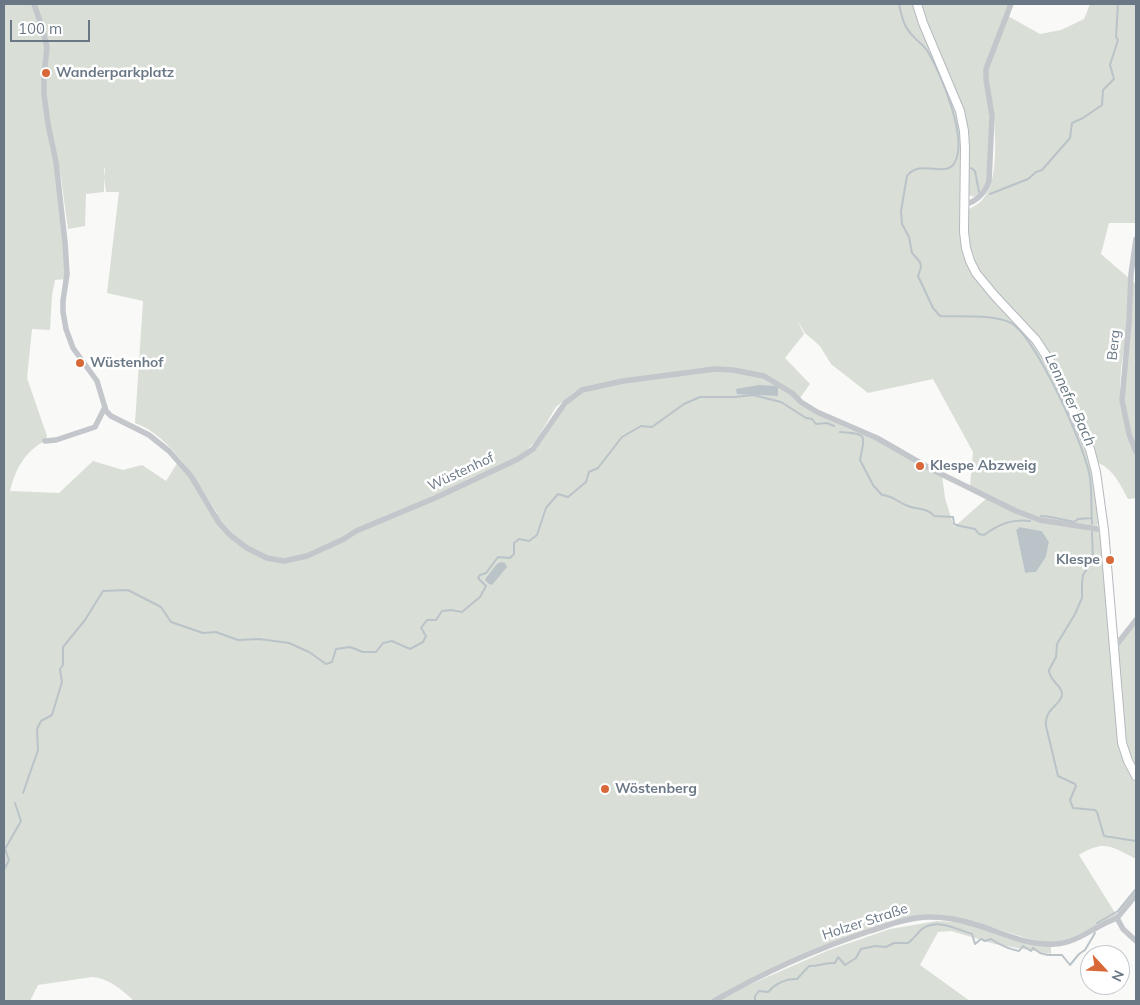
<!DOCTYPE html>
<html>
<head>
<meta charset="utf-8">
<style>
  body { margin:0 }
  #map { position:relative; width:1140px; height:1005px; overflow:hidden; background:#f9f9f7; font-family:Mulish,sans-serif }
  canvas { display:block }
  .frame { position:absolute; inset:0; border:5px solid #6a7886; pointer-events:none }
  .north { position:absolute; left:1080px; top:945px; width:50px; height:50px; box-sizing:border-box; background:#fff; border:1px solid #c3c9cf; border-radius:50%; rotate:115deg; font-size:14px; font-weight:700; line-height:20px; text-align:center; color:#6a7886 }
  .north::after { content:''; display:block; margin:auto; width:18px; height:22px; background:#d96838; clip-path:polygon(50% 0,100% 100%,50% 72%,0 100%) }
  .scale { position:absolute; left:10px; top:20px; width:80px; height:22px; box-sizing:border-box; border:2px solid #6a7886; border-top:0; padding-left:6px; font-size:15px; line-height:18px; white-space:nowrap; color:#6a7886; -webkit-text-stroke:4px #fff; paint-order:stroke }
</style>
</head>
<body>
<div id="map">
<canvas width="1140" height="1005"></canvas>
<div class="frame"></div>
<div class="north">N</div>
<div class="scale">100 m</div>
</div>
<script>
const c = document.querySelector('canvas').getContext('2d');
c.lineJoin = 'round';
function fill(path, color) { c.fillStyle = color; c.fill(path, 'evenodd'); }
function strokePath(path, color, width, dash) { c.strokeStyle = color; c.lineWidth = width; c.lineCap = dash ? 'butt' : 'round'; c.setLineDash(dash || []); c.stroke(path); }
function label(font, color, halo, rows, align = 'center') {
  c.font = font + ' Mulish,sans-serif'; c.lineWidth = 5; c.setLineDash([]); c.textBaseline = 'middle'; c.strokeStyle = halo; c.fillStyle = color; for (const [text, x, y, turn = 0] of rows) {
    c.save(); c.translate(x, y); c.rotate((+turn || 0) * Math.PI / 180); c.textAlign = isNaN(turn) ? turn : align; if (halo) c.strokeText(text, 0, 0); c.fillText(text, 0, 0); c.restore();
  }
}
fill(new Path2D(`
  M 4,4 L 33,4 L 42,27 L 46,47 L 43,76 L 47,113 L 59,178 L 66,229 L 66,279 L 55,280 L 52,295 L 50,330 L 32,329 L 27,378 L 47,436 L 45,441 C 25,451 15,470 10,491 L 59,493 L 93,461 L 123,470 L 142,465 L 166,481 L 178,462 L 195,483 L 215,516 L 217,513 C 198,483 170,435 135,423 L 143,301 L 107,293 L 119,192 L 106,192 L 104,178 L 105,169 L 104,168 L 104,192 L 86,194 L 85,226 L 68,229 L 61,178 L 48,113 L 45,74 L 47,47 L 43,27 L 34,4 L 1011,4 L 994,49 L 1008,16 L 1040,34 L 1061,30 L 1084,19 L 1090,4 L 1136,4 L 1136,223 L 1109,223 L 1101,254 L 1130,279 L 1128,324 L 1121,368 L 1120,388 L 1122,403 L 1136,453 L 1136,498 L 1128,499 C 1120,484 1113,468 1096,462 L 1062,376 L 1039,339 L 976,269 L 969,245 L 967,210 C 973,207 979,204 983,199 C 999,181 995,136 994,113 L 989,115 C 990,129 993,165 989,178 C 986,185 981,192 975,197 L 968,195 L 968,134 L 961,133 L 962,245 L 971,270 L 984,289 L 1013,318 L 1036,345 L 1057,379 L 1094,471 L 1099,521 L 1097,526 L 1042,519 L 1027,514 L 970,486 L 973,452 L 933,379 L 868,393 L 831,364 L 820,346 L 805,333 L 797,320 L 804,334 L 785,358 L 810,384 L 798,401 L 814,413 L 851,430 L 871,435 L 942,476 L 945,498 L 954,527 L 987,498 L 1025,516 L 1041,521 L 1098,531 L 1101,536 L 1120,744 L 1125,761 L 1136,780 L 1136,859 C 1112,847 1105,839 1079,855 L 1117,916 L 1066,940 L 1050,943 L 1036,941 L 971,921 L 955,919 L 937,917 L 891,926 L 830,946 L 757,979 L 726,995 L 829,950 L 890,929 L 937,921 L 970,923 L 1035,943 L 1051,944 L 1051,954 L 995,944 L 951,931 L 938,932 L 920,965 L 970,1001 L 134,1001 C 122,990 109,978 92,977 L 38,985 L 30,1001 L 4,1001 ZM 576,391 L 576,393 L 558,408 L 538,439 L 528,452 L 515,461 L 467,482 L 466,480 L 514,460 L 527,450 L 537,439 L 556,407 ZM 1020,527 L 1042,531 L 1049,542 L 1046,557 L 1036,572 L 1025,573 L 1016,530 Z
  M 1132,281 L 1136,284 L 1136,450 L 1123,403 Z
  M 1136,622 L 1136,771 L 1125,743 L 1115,648 Z`), '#d9ded7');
fill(new Path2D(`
  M 759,385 L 777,386 L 778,387 L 778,396 L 737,394 L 736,389 Z
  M 1020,527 L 1042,531 L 1049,542 L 1046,557 L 1036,572 L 1025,573 L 1016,530 Z
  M 501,562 L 505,563 L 507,567 L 492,585 L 489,584 L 485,580 L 486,578 L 497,564 Z`), '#bac3c8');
strokePath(new Path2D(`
  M 899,4 C 902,18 904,28 915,38 C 919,43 925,46 928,52 C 941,74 968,138 955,162 C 947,179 920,158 907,176 L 901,211 L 902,224 L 909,237 L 912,253 L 920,262 L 921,267 L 918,276 L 933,308 L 940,316 C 959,317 994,314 1011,323 C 1036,337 1086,448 1090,478 C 1092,492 1091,509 1092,524
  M 971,168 L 975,171 L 979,192
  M 990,194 L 1028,179 L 1036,172 L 1042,170 L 1070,138 L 1072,123 L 1083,118 L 1102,105 L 1103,90 L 1114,79 L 1110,65 L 1118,40 L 1116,37 L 1118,4
  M 840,432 C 868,434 865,434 860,460 L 873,485 L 882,495 C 894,496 897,502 908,506 C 917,510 927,507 934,516 L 953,517 L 954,524 C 961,527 968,527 975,529 L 979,534 L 984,535 C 999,524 1011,519 1030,521
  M 1041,516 C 1048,516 1065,520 1074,522 L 1078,519 L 1091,518
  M 1092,532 L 1093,560 L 1083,575 L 1082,584 L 1082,598 L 1075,614 L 1057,644 L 1056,657 L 1049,670 C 1049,681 1062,685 1062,694 C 1062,705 1044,708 1046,726 L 1058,776 L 1075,784 L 1076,786 L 1070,800 L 1073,808 L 1095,810 L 1097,812 L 1104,836 L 1136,841
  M 23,793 L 38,750 L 37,729 L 41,721 L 52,715 L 62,682 L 60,669 L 63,665 L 63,647 L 85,620 L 103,591 L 128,590 L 161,607 L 171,622 L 203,633 L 216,632 L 238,640 L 259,639 L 289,643 L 309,652 L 326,664 L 332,662 L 336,649 L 350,647 L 363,652 L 376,652 L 383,643 L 392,641 L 410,649 L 423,642 L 426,636 L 421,628 L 427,620 L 436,620 L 442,611 L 451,610 L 462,612 L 480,597 L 486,586 L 478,578 L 480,575 L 486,573 L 498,557 L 510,558 L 514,554 L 514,543 L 519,539 L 529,541 L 537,535 L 546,508 L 558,494 L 568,497 L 586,482 L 589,472 L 598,468 L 622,437 L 641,426 L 652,427 L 684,404 L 700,397 L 735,397 L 753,395 L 781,402 L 806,418 L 812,419 L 816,424 L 827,423 L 834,426
  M 4,870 L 9,860 L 5,849 L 21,821 L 15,803
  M 1097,923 L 1118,911 L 1136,889
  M 755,1001 L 755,996 L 759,991 L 768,992 C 775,984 786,978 797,979 L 809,966 C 817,967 824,962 835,963 L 838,957 L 845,965 L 856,958 L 861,949 L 875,946 L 886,947 L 894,943 L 908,943 C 914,939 919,930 925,927 C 939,919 958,930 972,934 L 975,944 L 981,939 L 985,941 L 991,939 C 1000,945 1008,949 1019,951 L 1023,946 L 1031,951 L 1033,948 L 1040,953 L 1048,955 L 1062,955 L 1070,965 L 1079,954 L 1085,950 L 1095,933`), '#bac3c8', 2);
const secondary = new Path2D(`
  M 917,4 L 923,23 L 960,111 L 964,131 L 965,148 L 964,232 L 966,248 L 970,261 L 976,273 L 994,295 L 1036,340 L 1051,363 L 1090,449 L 1096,472 L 1104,530 L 1122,743 L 1128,761 L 1136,776`);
strokePath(secondary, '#b5babf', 10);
strokePath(new Path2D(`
  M 34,4 L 42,27 L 47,47 L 44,76 L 44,94 L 48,124 L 56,162 L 65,242 L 67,274 L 63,301 L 63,312 L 66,329 L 73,348 L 97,381 L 106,411 L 111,416 L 149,435 L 169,451 L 191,476 L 219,523 L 230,535 L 247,548 L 267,558 L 284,561 L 307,556 L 344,539 L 356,531 L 435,498 L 518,459 L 533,449 L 565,403 L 582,390 L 623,381 L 715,369 L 733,370 L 764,376 L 792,393 L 801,402 L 817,412 L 877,438 L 931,469 L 1016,511 L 1040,520 L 1104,530
  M 964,205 C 977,201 985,194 989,181 L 992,116 L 986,79 L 986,69 L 1011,4
  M 1136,239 L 1131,274 L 1129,322 L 1122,400 L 1129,434 L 1136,452
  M 45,441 L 56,440 L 95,427 L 105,407
  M 1114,648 L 1136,620
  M 1117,918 L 1136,895
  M 1117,918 L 1123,929 L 1136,941
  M 714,1001 C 763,973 816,949 870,931 C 889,925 909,917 929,917 C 943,917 957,919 970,923 C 997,930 1025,946 1055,944 C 1077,943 1097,925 1117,918`), '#c3c6ca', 5.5);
strokePath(secondary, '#fff', 8);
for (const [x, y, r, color] of [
  [46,73,5,"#d96838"],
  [80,363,5,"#d96838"],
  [920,466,5,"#d96838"],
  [1110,560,5,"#d96838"],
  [605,789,5,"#d96838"]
]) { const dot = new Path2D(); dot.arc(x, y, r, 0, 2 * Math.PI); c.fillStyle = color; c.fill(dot); strokePath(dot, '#fff', 2); }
label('bold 14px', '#6a7886', '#fff', [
  ["Wanderparkplatz",56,73],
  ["Wüstenhof",90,363],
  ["Klespe Abzweig",930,466],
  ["Klespe",1100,560,"right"],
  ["Wöstenberg",615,789]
], 'left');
label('14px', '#6a7886', '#fff', [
  ["Berg",1114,345,-84],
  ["Wüstenhof",461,472,-25],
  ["Holzer Straße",865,922,-18]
]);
label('italic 15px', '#677881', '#fff', [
  ["Lennefer Bach",1070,400,65]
]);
</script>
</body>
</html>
